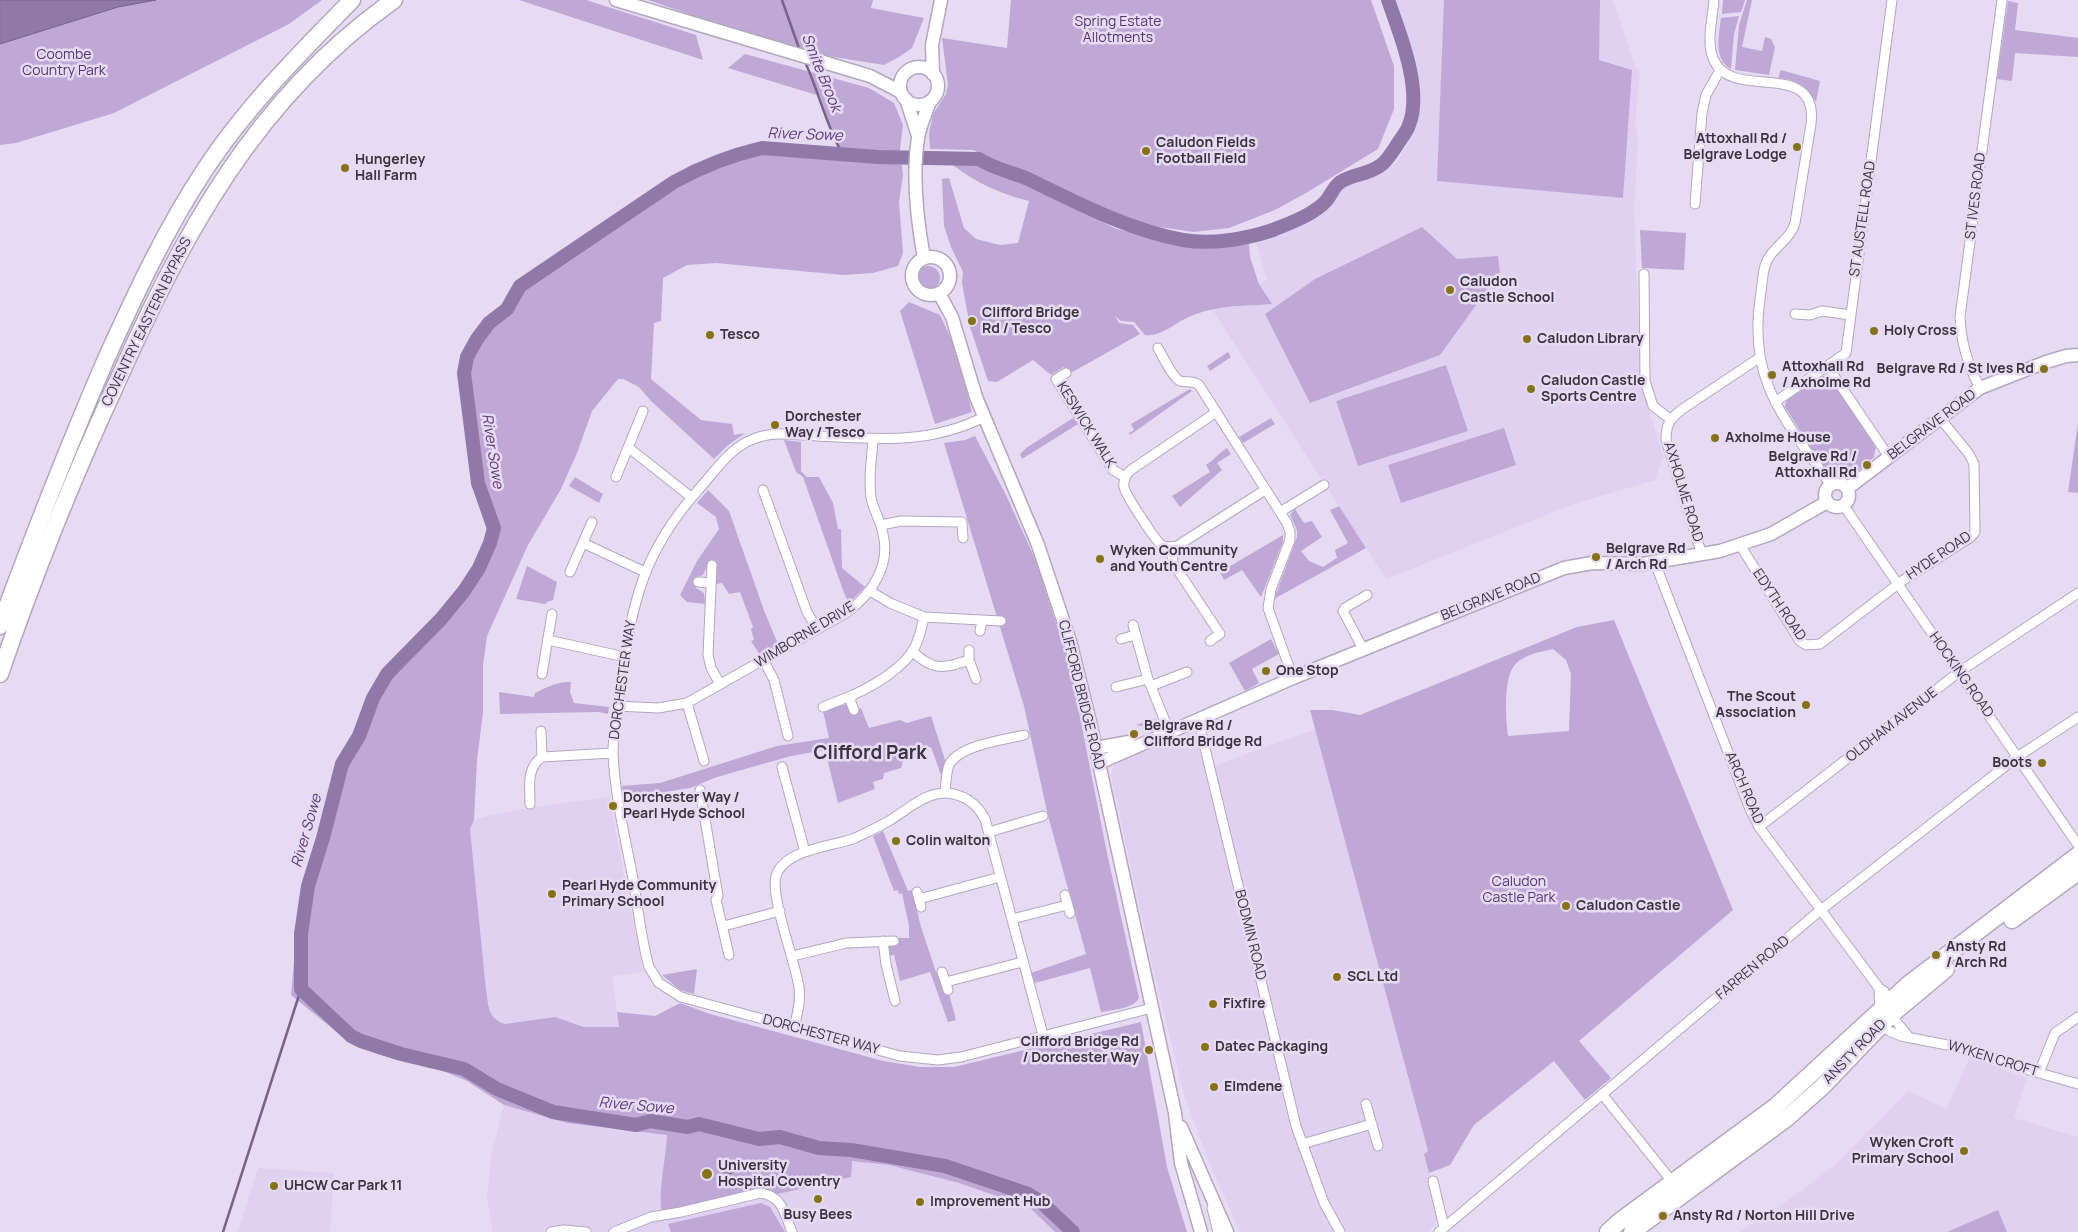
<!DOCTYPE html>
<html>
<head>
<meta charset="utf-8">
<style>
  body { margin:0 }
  canvas { display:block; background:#e6dbf3 }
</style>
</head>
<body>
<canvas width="2078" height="1232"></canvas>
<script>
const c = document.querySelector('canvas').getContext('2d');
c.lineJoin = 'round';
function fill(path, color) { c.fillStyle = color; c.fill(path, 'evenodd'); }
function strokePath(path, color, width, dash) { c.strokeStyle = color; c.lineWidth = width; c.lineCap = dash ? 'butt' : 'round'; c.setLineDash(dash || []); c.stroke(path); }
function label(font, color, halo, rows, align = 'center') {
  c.font = font + ' Manrope,sans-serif'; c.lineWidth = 5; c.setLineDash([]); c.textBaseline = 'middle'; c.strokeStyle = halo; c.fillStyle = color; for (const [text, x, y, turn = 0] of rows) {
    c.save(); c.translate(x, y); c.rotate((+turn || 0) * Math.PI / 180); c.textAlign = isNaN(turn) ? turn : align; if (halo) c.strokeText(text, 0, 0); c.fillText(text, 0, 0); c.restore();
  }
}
fill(new Path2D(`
  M 1393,0 L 1613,0 L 1635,66 L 1640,71 L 1635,123 L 1638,140 L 1634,207 L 1640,377 L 1663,457 L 1655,480 L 1573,504 L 1386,579 L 1212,309 L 1233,307 L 1267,295 L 1259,284 L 1267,280 L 1256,242 L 1316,217 L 1340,189 L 1386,170 L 1397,162 L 1416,129 L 1420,102 L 1415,67 Z
  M 1316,729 L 1428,1152 L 1429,1173 L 1431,1175 L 1428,1179 L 1437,1222 L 1428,1232 L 1240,1232 L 1210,1164 L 1184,1095 L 1152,964 L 1111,775 L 1114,761 L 1188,730 L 1195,734 L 1205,769 Z
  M 609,797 L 643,972 L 612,976 L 619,1027 L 584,1027 L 554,1017 L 505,1024 L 497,1021 L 491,1016 L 486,990 L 470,829 L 474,820 L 487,816 L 534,807 Z
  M 1970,1057 L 2027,1078 L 2014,1118 L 2078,1137 L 2078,1232 L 1740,1232 L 1800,1192 L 1839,1161 L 1908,1091 L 1946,1109 Z
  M 504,1105 L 567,1123 L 719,1140 L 851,1161 L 889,1165 L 959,1183 L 1029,1207 L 1055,1232 L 493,1232 L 487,1199 L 491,1157 Z
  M 258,1168 L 334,1173 L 330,1232 L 238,1232 Z`), '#e0d1f0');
fill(new Path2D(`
  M 0,0 L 322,0 L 289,24 L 114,113 L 16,143 L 0,145 Z
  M 519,0 L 586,0 L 696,35 L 703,60 Z
  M 648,0 L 873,0 L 871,8 L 924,18 L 912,48 L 899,57 L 884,65 L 827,56 L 720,25 Z
  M 1011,0 L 1371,0 L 1394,66 L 1394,109 L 1378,149 L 1306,193 L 1275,210 L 1229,228 L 1194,232 L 1146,225 L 1084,201 L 1019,169 L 997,163 L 987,156 L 973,150 L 930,149 L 929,133 L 933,114 L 946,94 L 948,85 L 942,38 L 1007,48 Z
  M 1444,0 L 1600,0 L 1599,60 L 1632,70 L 1623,198 L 1437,181 Z
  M 1723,0 L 1745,0 L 1741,12 L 1722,14 Z
  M 1747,0 L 1752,0 L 1742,47 L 1762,51 L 1765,37 L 1771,39 L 1775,47 L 1769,75 L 1735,70 L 1739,25 Z
  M 2008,1 L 2018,3 L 2015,30 L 2078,38 L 2078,57 L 2015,53 L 2012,81 L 1997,79 Z
  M 1739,16 L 1734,34 L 1731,69 C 1713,59 1719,35 1721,18 Z
  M 745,54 L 869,88 L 894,103 L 903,125 L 900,150 L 903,175 L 899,202 L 903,253 L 898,266 L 873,273 L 843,275 L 716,263 L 687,265 L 663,278 L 661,321 L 654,323 L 651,379 L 701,420 L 732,424 L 734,435 L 745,433 L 727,446 L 714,459 L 651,401 L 639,387 L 623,379 L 618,379 L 592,411 L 577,453 L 561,489 L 528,545 L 487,636 L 483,665 L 483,713 L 477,760 L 474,820 L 470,829 L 486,990 C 489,1006 487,1018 505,1024 L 555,1017 L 584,1027 L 619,1027 L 617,1012 L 655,1016 L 680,1003 L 710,1014 L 821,1044 L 883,1061 L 920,1067 L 954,1067 L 1141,1022 L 1167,1167 L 1187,1232 L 1055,1232 L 1029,1207 L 959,1183 L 889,1165 L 852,1161 L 851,1177 L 778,1194 L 770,1190 L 666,1213 L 661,1209 C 659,1184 666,1159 667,1135 L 567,1123 L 504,1105 L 467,1081 L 441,1070 L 377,1054 L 344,1038 L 291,995 L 298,916 L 336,761 L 359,724 L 382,673 L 425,629 L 461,586 L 482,554 L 488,533 L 477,500 L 459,376 L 461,360 L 475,332 L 492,315 L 504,306 L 508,296 L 521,282 L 610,219 L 698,163 L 762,148 L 842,153 L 833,137 L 820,96 L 728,68 Z
  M 1781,70 L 1820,81 L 1816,102 C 1808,87 1796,79 1778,78 Z
  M 957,162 L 978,163 L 1034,185 L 1114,228 L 1159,240 L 1200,247 L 1249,244 L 1250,257 L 1259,284 L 1272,304 C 1244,306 1213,305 1187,318 C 1173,324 1161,337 1145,335 L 1134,322 L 1121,321 L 1115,316 L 1119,323 L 1133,325 L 1140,334 L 1069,374 L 1064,367 L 1051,375 L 1033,360 L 997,382 L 988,381 L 970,327 L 962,283 L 963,272 L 951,247 L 944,226 L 942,179 L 949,178 L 964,228 L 976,239 L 1000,245 L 1018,243 L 1029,201 C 1001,194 976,183 953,165 Z
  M 1422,227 L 1457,259 L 1498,256 L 1500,272 L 1440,355 L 1310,403 L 1265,314 L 1315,279 Z
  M 1640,230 L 1686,233 L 1684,270 L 1642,268 Z
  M916 278a12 12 0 1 1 24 0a12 12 0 1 1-24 0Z
  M 909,302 L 940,315 L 956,349 L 972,412 L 935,424 L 900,311 Z
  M 1228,352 L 1231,357 L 1210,371 L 1207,366 Z
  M 1446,365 L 1468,431 L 1358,466 L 1336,401 Z
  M 1820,376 L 1826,376 L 1831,378 L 1876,445 L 1874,457 L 1854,474 L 1847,475 L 1841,475 L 1824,468 L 1785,407 C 1786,393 1809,383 1820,376 Z
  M 1190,389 L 1192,391 L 1130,435 L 1129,433 L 1134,430 L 1131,424 Z
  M 1073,418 L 1078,424 L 1022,459 L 1020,454 L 1026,448 Z
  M 1271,418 L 1275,424 L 1243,443 L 1239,437 Z
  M 2078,423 L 2078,493 L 2068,492 Z
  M 1504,428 L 1516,465 L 1401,503 L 1388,465 Z
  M 975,436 L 1006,495 L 1036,561 L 1070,667 L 1107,853 L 1139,998 C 1133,1009 1112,1010 1101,1012 L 1090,968 L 1035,983 L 1031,973 L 1086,954 L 1048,816 L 1024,706 L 944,443 L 965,440 Z
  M 784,440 L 801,442 L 801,471 L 807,477 L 819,477 L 833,503 L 838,529 L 841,529 L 842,568 L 865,587 L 849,603 L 844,593 L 803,477 L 796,472 Z
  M 1227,448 L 1231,454 L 1217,463 L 1222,470 L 1180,507 L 1172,496 L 1210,472 L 1206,465 C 1214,460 1219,453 1227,448 Z
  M 575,477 L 603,494 L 599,503 L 569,486 Z
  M 708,490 L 729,511 L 765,613 L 778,644 L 760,655 L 751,641 L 754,640 L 751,629 L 753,627 L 740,592 L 729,594 L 722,583 L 716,584 L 717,564 L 708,564 L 703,575 L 697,577 L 696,588 L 704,593 L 705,604 L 687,602 L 680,595 L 697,561 L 719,529 L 716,517 L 697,503 Z
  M 1339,506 L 1366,548 L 1274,599 L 1297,537 L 1297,530 L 1290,515 L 1295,509 L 1304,523 L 1312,521 L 1322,537 L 1301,551 L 1309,561 L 1323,567 L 1337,558 L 1335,550 L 1348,543 L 1330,510 Z
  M 1283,535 L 1283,542 L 1261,597 L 1242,570 L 1224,580 L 1220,572 Z
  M 527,566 L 557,582 L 553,600 L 547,602 L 545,604 L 516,599 Z
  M 1614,620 L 1733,910 L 1579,1041 L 1611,1078 L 1585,1100 L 1554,1061 L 1474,1125 L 1450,1165 L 1429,1173 L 1424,1154 L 1428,1151 L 1310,710 L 1332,710 L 1360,715 L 1577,627 ZM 1553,649 L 1566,660 L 1571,674 L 1569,731 L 1508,736 C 1506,720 1503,680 1514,666 C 1522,655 1540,652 1553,649 Z
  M 1271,639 L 1279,654 L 1252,669 L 1259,683 L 1245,691 L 1229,663 Z
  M 571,682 L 570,692 L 574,703 L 609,707 L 608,714 L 599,712 L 500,714 L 499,692 L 534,697 L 535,693 C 547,687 558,681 571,682 Z
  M 847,704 L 854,712 L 861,708 L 869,728 L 900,720 L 907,723 L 931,716 L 946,763 L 941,775 L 931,747 L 921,750 L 920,756 L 903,761 L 901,768 L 884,773 L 883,779 L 873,782 L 875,789 L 838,803 L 825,750 L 791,756 L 752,767 L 717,777 L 690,788 L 624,799 L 622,786 L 660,783 L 777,746 L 829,738 L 823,711 Z
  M 1156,719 L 1157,726 L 1150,728 L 1136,725 Z
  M 883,831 L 908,891 L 912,890 L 921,927 L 936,972 L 938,972 L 945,994 L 949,994 L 956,1020 L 948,1022 L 930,972 L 900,981 L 894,955 L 887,956 L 888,946 L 898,944 L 898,938 L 909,938 L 909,926 L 902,893 L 899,894 L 898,890 L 894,891 L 873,836 Z
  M 697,969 L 694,994 L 680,990 L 662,975 Z
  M 761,1203 L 770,1207 L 785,1232 L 671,1232 L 668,1224 Z
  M 1998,1210 L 2007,1232 L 1947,1232 Z`), '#bfa8d6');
const water = new Path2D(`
  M 0,0 L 156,0 L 118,7 L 0,44 Z
  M 727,1161 L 738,1162 L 739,1170 L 730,1174 L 724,1173 Z`);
fill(water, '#9078a8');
strokePath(water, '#766488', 1);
strokePath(new Path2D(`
  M 782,0 L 800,51
  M 805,62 C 819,92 826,125 842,153
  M 223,1232 L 301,989`), '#766488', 2.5);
strokePath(new Path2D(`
  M 1073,1232 L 1040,1201 L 1028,1194 L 945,1166 L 851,1150 L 819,1148 L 780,1137 L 759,1139 L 699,1124 L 688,1127 L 650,1121 L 636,1125 L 553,1112 L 497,1089 L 464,1069 L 401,1054 L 361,1041 L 351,1036 L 301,989 L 301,934 L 308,886 L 323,838 L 342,764 L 359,736 L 373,698 L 387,674 L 441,619 L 464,591 L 479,568 L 490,543 L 494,528 L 478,483 L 464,373 L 467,357 L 477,339 L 489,323 L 507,309 L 520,286 L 674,182 C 701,167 732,155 762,148 L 878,157 L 979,159 C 994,169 1012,172 1028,179 C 1078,203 1128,230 1183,240 C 1211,245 1246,239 1273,230 C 1290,223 1313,215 1326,201 C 1332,194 1334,185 1342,181 C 1354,174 1370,174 1381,165 C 1387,161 1393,151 1397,145 C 1401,138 1407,132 1409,125 C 1423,90 1400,34 1388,0`), '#9078a8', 14);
const street = new Path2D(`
  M 1714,0 C 1713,17 1706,41 1713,58 C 1730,104 1819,56 1811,124 L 1795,223 C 1790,241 1770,248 1765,266 C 1762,276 1762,288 1760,299 C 1748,383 1786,420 1830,484
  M 1695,204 L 1702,113 L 1706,95 L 1720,70
  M 1644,274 L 1645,381 L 1653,406 L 1670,419
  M 1795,314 L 1810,315 L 1822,311 L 1851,315
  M 1158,348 C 1162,355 1172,377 1180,381 C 1186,383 1192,380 1199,385 L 1287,523 L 1290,532 L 1290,540 L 1271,589 L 1268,608 L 1293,678
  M 1828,367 L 1889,457
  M 1066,373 L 1056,379 L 1113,470 L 1125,477
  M 1980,388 C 1968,366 1961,342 1960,317 L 2002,0
  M 1775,402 L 1846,353 L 1892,0
  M 1215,413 L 1131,470 C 1126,474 1123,479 1124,487 C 1125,494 1156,542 1162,545 C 1167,548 1172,547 1177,546 L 1265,490
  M 984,417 C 928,445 876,439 817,436 C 797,435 775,431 756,438 C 731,446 716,470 699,489 C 643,552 633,600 621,681 C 618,705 613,729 613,754 C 615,796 625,837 633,879 C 638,908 641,938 649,967 L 659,983 L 681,997 L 900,1056 L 938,1060 L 961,1057 L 1152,1008
  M 629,448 L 691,497
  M 616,477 L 643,411
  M 763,490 L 807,612 L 817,629
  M 1844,506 L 2078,845
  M 1280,512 L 1324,485
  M 881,525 L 901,521 L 962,522 L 963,538
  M 583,543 L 645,572
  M 1740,545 L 1800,641 L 1806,645 L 1820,644 L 1902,581 L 1971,537 L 1975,532 L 1974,464 L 1969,454 L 1940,418
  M 1171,547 L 1173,563 L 1220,634 L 1210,641
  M 1702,555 L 1666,440 C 1666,425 1669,420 1681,410 L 1759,358
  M 1655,563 L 1750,809 L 1759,827 L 1879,988 L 1884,991 L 1891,1015 L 1908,1036
  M 712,565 L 708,655 L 711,668 L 720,684
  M 570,572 L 592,522
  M 698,582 L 711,583
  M 924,617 L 1001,621
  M 1133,625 L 1148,679 L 1169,731
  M 980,631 L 982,621
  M 1121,639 L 1135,635
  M 548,640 L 625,657
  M 1363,649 L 1343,611 L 1345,608 L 1367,595
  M 969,650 L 969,660 L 976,679
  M 912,651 C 933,671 943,669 969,660
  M 764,661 L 774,680 L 788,736
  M 542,674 L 552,614
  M 1151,686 L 1187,672
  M 1116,687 L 1148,679
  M 687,703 L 704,761
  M 617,706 L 658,708 L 687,703 L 846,613 C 871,595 891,566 883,534 C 881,521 873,510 871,497 C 868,478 872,458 873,439
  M 823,707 L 853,695
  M 854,710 L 850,700 L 853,695 C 873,686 904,668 915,647 C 919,638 922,627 924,617 L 890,603 L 870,591
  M 1198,719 L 1296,1126 L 1324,1203 L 1340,1232
  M 541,731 L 542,757
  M 782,767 L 805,852
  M 700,790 L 718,896 L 716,900 L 729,955
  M 945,792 C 946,784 946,773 949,765 C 959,745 1004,740 1024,735
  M 530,804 C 530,787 526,768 542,757 L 613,753
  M 1759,827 L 1959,672 L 2078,593
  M 989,832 L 1043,816
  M 917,892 L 921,907
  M 1065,895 L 1070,913
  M 919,899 L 1000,877
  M 1012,919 L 1067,905
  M 724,926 L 780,911
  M 883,941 L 886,964 L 895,1001
  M 792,956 L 846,943 L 894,941
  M 942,972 L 948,990
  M 946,982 L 1022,962
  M 1879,988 L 1880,1017 L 1885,1028 L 1889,1031 L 1901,1036 L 1973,1050 L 2018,1067 L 2078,1084
  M 794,1028 C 797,1015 801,1001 799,987 C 795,961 770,896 776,876 C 784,849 832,847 855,838 C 866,833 878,827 889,821 C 911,807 933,785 960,796 C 972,800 979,808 985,819 L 1043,1035
  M 2039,1073 L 2055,1033 L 2078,1017
  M 1602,1094 L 1674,1184
  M 1366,1104 L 1378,1146
  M 1302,1144 L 1372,1124
  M 1433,1181 L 1444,1227
  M 1212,1208 L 1218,1232
  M 551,1232 L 564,1230 L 586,1232
  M 614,1232 L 651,1217 L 681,1212 L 760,1193 C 783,1196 784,1213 792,1232
  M 1439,1232 L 1817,913 L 2017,757 L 2078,717`);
const secondary = new Path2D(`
  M 616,0 L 870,76 L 901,92
  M900 86a19 19 0 1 1 38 0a19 19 0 1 1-38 0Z
  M 933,74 L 932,45 L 941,0
  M 906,99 L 918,136
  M912 276a19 19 0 1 1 38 0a19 19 0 1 1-38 0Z
  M 924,258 C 917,220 912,177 918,138 C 920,126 926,113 930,101
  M 939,293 L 952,317 L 976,397 L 1038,545 L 1070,641 L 1090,722 L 1175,1113 L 1181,1163 L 1201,1232
  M1825 495a12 12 0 1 1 24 0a12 12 0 1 1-24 0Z
  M 1848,488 L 1980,388 L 2046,362 L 2066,356 L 2078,355
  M 1096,748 L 1129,742
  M 1099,763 L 1293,678 L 1564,568 L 1592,563 L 1643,564 L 1720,551 L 1771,534 L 1827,502
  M 1181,1127 L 1227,1232`);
const highway = new Path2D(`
  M 0,626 C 33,536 68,447 106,359 C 135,295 165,230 204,171 C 245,108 299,54 352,0
  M 0,674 C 33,578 71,482 114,389 C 182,236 254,99 394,0
  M 2012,920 L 2078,872
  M 1608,1232 L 1620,1221 L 1775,1107 L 1910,983 L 2078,855
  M 1632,1232 L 1787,1118 L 1822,1087 L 1891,1015 L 1946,969`);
strokePath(street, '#b3a7be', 11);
strokePath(secondary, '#b3a7be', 15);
strokePath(highway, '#b3a7be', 19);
strokePath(street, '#fff', 9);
strokePath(secondary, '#fff', 12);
strokePath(highway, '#fff', 16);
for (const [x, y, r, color] of [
  [1797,147,5,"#857315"],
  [1146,151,5,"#857315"],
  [345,168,5,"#857315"],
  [1450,290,5,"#857315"],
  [972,321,5,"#857315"],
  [1874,331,5,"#857315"],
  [710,335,5,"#857315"],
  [1527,339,5,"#857315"],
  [2044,369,5,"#857315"],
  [1772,375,5,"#857315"],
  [1531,389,5,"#857315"],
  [775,425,5,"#857315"],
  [1715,438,5,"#857315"],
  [1867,465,5,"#857315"],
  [1596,557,5,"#857315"],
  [1100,559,5,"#857315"],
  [1266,671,5,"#857315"],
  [1806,705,5,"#857315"],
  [1134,734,5,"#857315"],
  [2042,763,5,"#857315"],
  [613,806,5,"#857315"],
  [896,841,5,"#857315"],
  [552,894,5,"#857315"],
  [1566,906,5,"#857315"],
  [1936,955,5,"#857315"],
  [1337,977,5,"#857315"],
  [1213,1004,5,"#857315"],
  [1205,1047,5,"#857315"],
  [1149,1050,5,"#857315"],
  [1214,1087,5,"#857315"],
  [1964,1151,5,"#857315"],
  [707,1174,6,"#857315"],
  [274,1186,5,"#857315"],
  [818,1199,5,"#857315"],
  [920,1202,5,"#857315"],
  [1663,1216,5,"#857315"]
]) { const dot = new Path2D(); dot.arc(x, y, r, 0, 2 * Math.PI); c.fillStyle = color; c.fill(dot); strokePath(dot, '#e6dbf3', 2); }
label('14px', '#573473', '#e6dbf3', [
  ["Spring Estate",1118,22],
  ["Allotments",1118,38],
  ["Coombe",64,55],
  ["Country Park",64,71],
  ["Caludon",1519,882],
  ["Castle Park",1519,898]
]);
label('bold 14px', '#39343e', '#e6dbf3', [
  ["Attoxhall Rd /",1787,139,"right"],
  ["Belgrave Lodge",1787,155,"right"],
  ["Caludon Fields",1156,143],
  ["Football Field",1156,159],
  ["Hungerley",355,160],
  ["Hall Farm",355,176],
  ["Caludon",1460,282],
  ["Castle School",1460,298],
  ["Clifford Bridge",982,313],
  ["Rd / Tesco",982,329],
  ["Holy Cross",1884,331],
  ["Tesco",720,335],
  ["Caludon Library",1537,339],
  ["Attoxhall Rd",1782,367],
  ["/ Axholme Rd",1782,383],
  ["Belgrave Rd / St Ives Rd",2034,369,"right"],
  ["Caludon Castle",1541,381],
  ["Sports Centre",1541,397],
  ["Dorchester",785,417],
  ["Way / Tesco",785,433],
  ["Axholme House",1725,438],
  ["Belgrave Rd /",1857,457,"right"],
  ["Attoxhall Rd",1857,473,"right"],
  ["Belgrave Rd",1606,549],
  ["/ Arch Rd",1606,565],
  ["Wyken Community",1110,551],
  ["and Youth Centre",1110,567],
  ["One Stop",1276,671],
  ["The Scout",1796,697,"right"],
  ["Association",1796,713,"right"],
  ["Belgrave Rd /",1144,726],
  ["Clifford Bridge Rd",1144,742],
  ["Boots",2032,763,"right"],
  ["Dorchester Way /",623,798],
  ["Pearl Hyde School",623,814],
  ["Colin walton",906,841],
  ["Pearl Hyde Community",562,886],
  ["Primary School",562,902],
  ["Caludon Castle",1576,906],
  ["Ansty Rd",1946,947],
  ["/ Arch Rd",1946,963],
  ["SCL Ltd",1347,977],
  ["Fixfire",1223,1004],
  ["Clifford Bridge Rd",1139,1042,"right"],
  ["/ Dorchester Way",1139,1058,"right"],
  ["Datec Packaging",1215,1047],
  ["Elmdene",1224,1087],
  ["Wyken Croft",1954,1143,"right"],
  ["Primary School",1954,1159,"right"],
  ["University",718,1166],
  ["Hospital Coventry",718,1182],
  ["UHCW Car Park 11",284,1186],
  ["Improvement Hub",930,1202],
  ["Busy Bees",818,1215,"center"],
  ["Ansty Rd / Norton Hill Drive",1673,1216]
], 'left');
label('14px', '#39343e', '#e6dbf3', [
  ["ST IVES ROAD",1976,196,-83],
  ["ST AUSTELL ROAD",1863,219,-82],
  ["COVENTRY EASTERN BYPASS",147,322,-64],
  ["KESWICK WALK",1086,425,58],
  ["BELGRAVE ROAD",1932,425,-37],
  ["AXHOLME ROAD",1683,492,73],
  ["HYDE ROAD",1939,556,-34],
  ["BELGRAVE ROAD",1491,597,-22],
  ["EDYTH ROAD",1779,605,56],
  ["WIMBORNE DRIVE",805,635,-31],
  ["HOCKING ROAD",1961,675,55],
  ["DORCHESTER WAY",623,680,-82],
  ["CLIFFORD BRIDGE ROAD",1081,695,76],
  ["OLDHAM AVENUE",1892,725,-38],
  ["ARCH ROAD",1744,788,67],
  ["BODMIN ROAD",1250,935,76],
  ["FARREN ROAD",1753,968,-40],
  ["DORCHESTER WAY",821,1035,15],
  ["ANSTY ROAD",1855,1052,-46],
  ["WYKEN CROFT",1993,1059,17]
]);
label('italic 15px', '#5d3a7a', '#e6dbf3', [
  ["Smite Brook",821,73,68],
  ["River Sowe",805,135,2],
  ["River Sowe",492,451,81],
  ["River Sowe",307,831,-74],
  ["River Sowe",636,1106,5]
]);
label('bold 19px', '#39343e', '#e6dbf3', [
  ["Clifford Park",870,754]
]);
</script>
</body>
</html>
